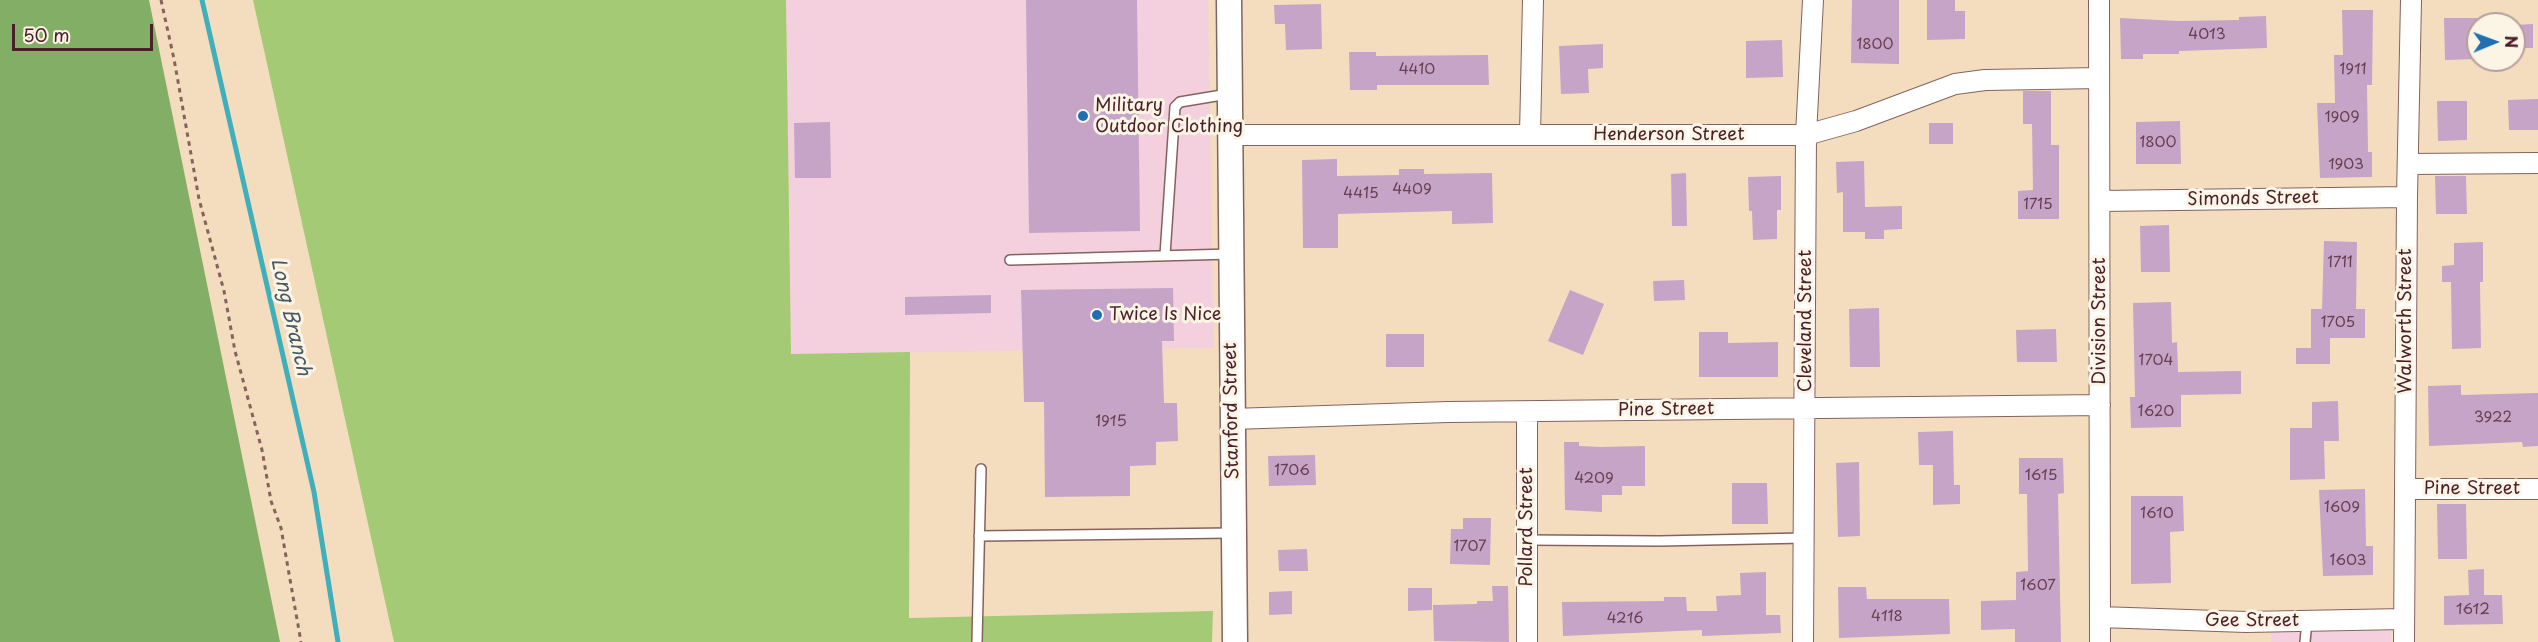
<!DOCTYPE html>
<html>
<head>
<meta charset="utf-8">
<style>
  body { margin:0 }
  #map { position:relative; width:2538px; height:642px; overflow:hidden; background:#f4ddbe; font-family:"Playpen Sans",sans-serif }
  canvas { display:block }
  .north { position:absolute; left:2466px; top:12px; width:60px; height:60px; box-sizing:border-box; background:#fcf5e5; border:2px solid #b59f9b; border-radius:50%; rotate:89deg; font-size:16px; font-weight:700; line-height:24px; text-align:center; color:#4a1f2b }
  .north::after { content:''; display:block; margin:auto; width:21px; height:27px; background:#1f6fb2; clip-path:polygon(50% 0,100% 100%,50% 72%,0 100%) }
  .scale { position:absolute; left:12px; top:24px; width:141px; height:27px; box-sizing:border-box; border:3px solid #4a1f2b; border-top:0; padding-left:8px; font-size:18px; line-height:21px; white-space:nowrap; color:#4a1f2b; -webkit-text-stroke:4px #fcf5e5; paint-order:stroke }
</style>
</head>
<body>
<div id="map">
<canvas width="2538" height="642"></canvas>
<div class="north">N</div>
<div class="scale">50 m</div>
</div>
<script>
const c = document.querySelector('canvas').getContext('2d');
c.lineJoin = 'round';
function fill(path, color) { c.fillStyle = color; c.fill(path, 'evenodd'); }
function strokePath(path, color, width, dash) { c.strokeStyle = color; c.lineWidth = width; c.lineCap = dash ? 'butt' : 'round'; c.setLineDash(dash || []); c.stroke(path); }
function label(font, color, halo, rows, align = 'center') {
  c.font = font + ' "Playpen Sans",sans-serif'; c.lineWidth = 6; c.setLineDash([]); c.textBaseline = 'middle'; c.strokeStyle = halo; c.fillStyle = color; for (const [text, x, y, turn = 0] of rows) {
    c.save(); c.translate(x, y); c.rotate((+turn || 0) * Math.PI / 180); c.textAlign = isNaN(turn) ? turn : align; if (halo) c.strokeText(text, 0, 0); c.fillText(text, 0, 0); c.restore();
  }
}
fill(new Path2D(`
  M 786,0 L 1208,0 L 1214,348 L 791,354 Z
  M 2391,631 L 2391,642 L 2271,642 L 2271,632 Z`), '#f4cfdd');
fill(new Path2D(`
  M 253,0 L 786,0 L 791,354 L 910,352 L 909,618 L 1213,611 L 1212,642 L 394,642 Z`), '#a4ca75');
fill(new Path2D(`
  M 0,0 L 149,0 L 280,642 L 0,642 Z`), '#83ae66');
strokePath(new Path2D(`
  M 202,0 L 314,492 L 338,642`), '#40afbc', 5);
fill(new Path2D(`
  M 1026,0 L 1137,0 L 1140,231 L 1029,233 Z
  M 1852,0 L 1899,0 L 1899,64 L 1851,63 Z
  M 1927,0 L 1955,0 L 1955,11 L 1965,11 L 1965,39 L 1927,40 Z
  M 1321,4 L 1322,49 L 1286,50 L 1285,24 L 1275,24 L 1274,5 Z
  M 2342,10 L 2373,10 L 2372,85 L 2367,85 L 2368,152 L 2372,152 L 2372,177 L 2320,178 L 2317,103 L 2335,103 L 2334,55 L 2343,55 Z
  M 2266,16 L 2267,48 L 2179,51 L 2179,54 L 2143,54 L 2143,59 L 2121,59 L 2120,18 L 2178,21 L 2239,20 L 2239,17 Z
  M 2444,18 L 2478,18 L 2478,59 L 2445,60 Z
  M 2533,24 L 2533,48 L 2514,48 L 2514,25 Z
  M 1782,40 L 1783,77 L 1746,78 L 1746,41 Z
  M 1603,44 L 1603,68 L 1588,69 L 1589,93 L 1561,94 L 1559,46 Z
  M 1349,52 L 1376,52 L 1376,56 L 1488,55 L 1489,85 L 1377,85 L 1377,90 L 1350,90 Z
  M 2023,91 L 2051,91 L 2051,145 L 2059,145 L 2059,219 L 2018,219 L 2018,191 L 2033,190 L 2032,124 L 2023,124 Z
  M 2538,99 L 2538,130 L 2509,130 L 2508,100 Z
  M 2437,101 L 2467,101 L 2467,140 L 2438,141 Z
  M 2180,121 L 2181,164 L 2136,164 L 2136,122 Z
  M 830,122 L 831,178 L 795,178 L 794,123 Z
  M 1929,123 L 1953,123 L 1953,144 L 1929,144 Z
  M 1337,159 L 1337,176 L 1399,175 L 1399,169 L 1424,169 L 1424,174 L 1492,173 L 1493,223 L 1452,224 L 1452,211 L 1338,214 L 1338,248 L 1303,248 L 1302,160 Z
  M 1864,161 L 1865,207 L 1902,206 L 1902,229 L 1884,230 L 1884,239 L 1865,239 L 1865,232 L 1843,232 L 1843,192 L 1837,193 L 1836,162 Z
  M 1686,173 L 1687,226 L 1672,226 L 1671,174 Z
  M 1781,176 L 1781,210 L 1777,210 L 1777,239 L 1753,240 L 1752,211 L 1749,211 L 1748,177 Z
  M 2435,176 L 2466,176 L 2467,214 L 2436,214 Z
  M 2169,225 L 2170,272 L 2141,272 L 2140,226 Z
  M 2324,241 L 2357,242 L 2356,309 L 2365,309 L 2365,338 L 2330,338 L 2330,364 L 2296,364 L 2296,348 L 2311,348 L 2311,309 L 2322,309 Z
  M 2483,242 L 2483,282 L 2480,282 L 2481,348 L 2452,349 L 2451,282 L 2442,282 L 2442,266 L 2454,265 L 2454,243 Z
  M 1684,280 L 1685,300 L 1654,301 L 1653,281 Z
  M 1173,288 L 1174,341 L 1162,341 L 1164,403 L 1177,403 L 1178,441 L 1156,442 L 1156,465 L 1130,466 L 1130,496 L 1045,497 L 1044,402 L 1024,402 L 1021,290 Z
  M 1570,290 L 1604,304 L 1583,355 L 1548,341 Z
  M 991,295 L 991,313 L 905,315 L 905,297 Z
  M 2171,302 L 2172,343 L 2177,342 L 2178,372 L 2241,371 L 2241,394 L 2181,395 L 2181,427 L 2131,428 L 2130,397 L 2135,397 L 2133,303 Z
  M 1879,308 L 1880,367 L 1850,367 L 1849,309 Z
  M 2056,329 L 2057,362 L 2017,362 L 2016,330 Z
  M 1699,332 L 1728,332 L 1728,343 L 1778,342 L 1778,377 L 1699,377 Z
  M 1386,334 L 1424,334 L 1424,367 L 1386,367 Z
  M 2461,385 L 2461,395 L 2538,393 L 2538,446 L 2523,447 L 2522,442 L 2429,446 L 2428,386 Z
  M 2338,401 L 2339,441 L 2324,441 L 2325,479 L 2290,480 L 2290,428 L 2312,428 L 2312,402 Z
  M 1953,431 L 1954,485 L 1960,485 L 1960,504 L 1933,505 L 1933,465 L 1919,465 L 1918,432 Z
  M 1564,442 L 1579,442 L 1579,446 L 1601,447 L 1645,446 L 1645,486 L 1622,486 L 1622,495 L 1602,495 L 1602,512 L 1565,510 Z
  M 1315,455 L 1316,485 L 1269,486 L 1268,456 Z
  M 2019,458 L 2063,458 L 2064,493 L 2058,494 L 2061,642 L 2015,642 L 2015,629 L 1981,630 L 1981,601 L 2016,600 L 2016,572 L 2028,571 L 2027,494 L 2019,494 Z
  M 1859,462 L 1860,536 L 1838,537 L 1836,463 Z
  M 1732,483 L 1767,483 L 1768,524 L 1732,524 Z
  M 2365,489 L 2366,546 L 2373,546 L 2373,575 L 2323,576 L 2319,490 Z
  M 2131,496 L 2183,496 L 2184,531 L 2170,532 L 2171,583 L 2131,584 Z
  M 2437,504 L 2466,504 L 2467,559 L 2438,559 Z
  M 1463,518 L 1491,518 L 1490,565 L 1450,564 L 1451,529 L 1463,529 Z
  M 1307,549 L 1308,571 L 1279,571 L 1278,550 Z
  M 2484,569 L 2484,595 L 2502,595 L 2503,624 L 2444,625 L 2444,596 L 2469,595 L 2468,570 Z
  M 1766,572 L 1766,615 L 1780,615 L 1781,633 L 1702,636 L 1702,630 L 1563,636 L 1562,602 L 1664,601 L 1664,597 L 1686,597 L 1687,611 L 1717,611 L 1716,596 L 1741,595 L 1740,573 Z
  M 1492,586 L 1508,586 L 1509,642 L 1434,641 L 1433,605 L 1477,604 L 1477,601 L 1493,601 Z
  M 1838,587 L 1866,587 L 1867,599 L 1949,599 L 1950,634 L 1839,638 Z
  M 1408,588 L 1432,588 L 1432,610 L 1408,611 Z
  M 1292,591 L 1292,614 L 1269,615 L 1269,592 Z`), '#c6a4c7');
const service = new Path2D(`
  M 1165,255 L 1175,107 L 1180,102 L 1228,94
  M 1010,260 L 1231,254
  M 979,536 L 1232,533
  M 1527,540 L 1660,541 L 1804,538
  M 977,642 L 981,469
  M 2305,642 L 2307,621`);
const minor = new Path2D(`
  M 2099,0 L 2100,642
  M 1530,134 L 1533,0
  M 1230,135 L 1806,135 L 1856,121 L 1955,84 L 1985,80 L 2099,78
  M 2408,164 L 2538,163
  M 2100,201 L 2407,197
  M 1527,412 L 1527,642
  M 1232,419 L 1448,412 L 2100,405
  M 2405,489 L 2538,489
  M 2100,617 L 2246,622 L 2404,619
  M 1803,642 L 1806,135 L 1813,0
  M 2404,642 L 2407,197 L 2411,0`);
const tertiary = new Path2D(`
  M 1229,0 L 1235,642`);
strokePath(service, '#86625e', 12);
strokePath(minor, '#86625e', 22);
strokePath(tertiary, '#86625e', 27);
strokePath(new Path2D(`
  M 161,0 L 174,59 L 199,199 L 224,291 L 235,351 L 262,450 L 271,501 L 281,528 L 301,642`), '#86625e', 3, [4.5, 4.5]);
strokePath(service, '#fff', 9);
strokePath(minor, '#fff', 20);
strokePath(tertiary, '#fff', 24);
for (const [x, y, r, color] of [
  [1083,116,6,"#1f6fb2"],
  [1097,315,6,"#1f6fb2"]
]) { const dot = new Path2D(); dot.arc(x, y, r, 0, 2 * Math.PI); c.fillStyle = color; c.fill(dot); strokePath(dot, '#fcf5e5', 2); }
label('15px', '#694052', null, [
  ["4013",2207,35],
  ["1800",1875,45],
  ["4410",1417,70],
  ["1911",2353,70],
  ["1909",2342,118],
  ["1800",2158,143],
  ["1903",2346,165],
  ["4409",1412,190],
  ["4415",1361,194],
  ["1715",2038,205],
  ["1711",2340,263],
  ["1705",2338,323],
  ["1704",2156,361],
  ["1620",2156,412],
  ["3922",2493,418],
  ["1915",1111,422],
  ["1706",1292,471],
  ["1615",2041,476],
  ["4209",1594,479],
  ["1609",2342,508],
  ["1610",2157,514],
  ["1707",1470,547],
  ["1603",2348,561],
  ["1607",2038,586],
  ["1612",2473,610],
  ["4118",1887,617],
  ["4216",1625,619]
]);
label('18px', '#4a1f2b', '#fcf5e5', [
  ["Military",1095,106],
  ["Outdoor Clothing",1095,127],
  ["Twice Is Nice",1109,315]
], 'left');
label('18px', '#4a1f2b', '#fcf5e5', [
  ["Henderson Street",1669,135],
  ["Simonds Street",2253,199,-1],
  ["Cleveland Street",1806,321,-90],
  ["Division Street",2100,321,-90],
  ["Walworth Street",2406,321,-90],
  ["Pine Street",1666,410,-1],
  ["Stanford Street",1232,411,-91],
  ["Pine Street",2472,489],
  ["Pollard Street",1527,527,-90],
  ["Gee Street",2252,621]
]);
label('italic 20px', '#465965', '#fcf5e5', [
  ["Long Branch",290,317,77]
]);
</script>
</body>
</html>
